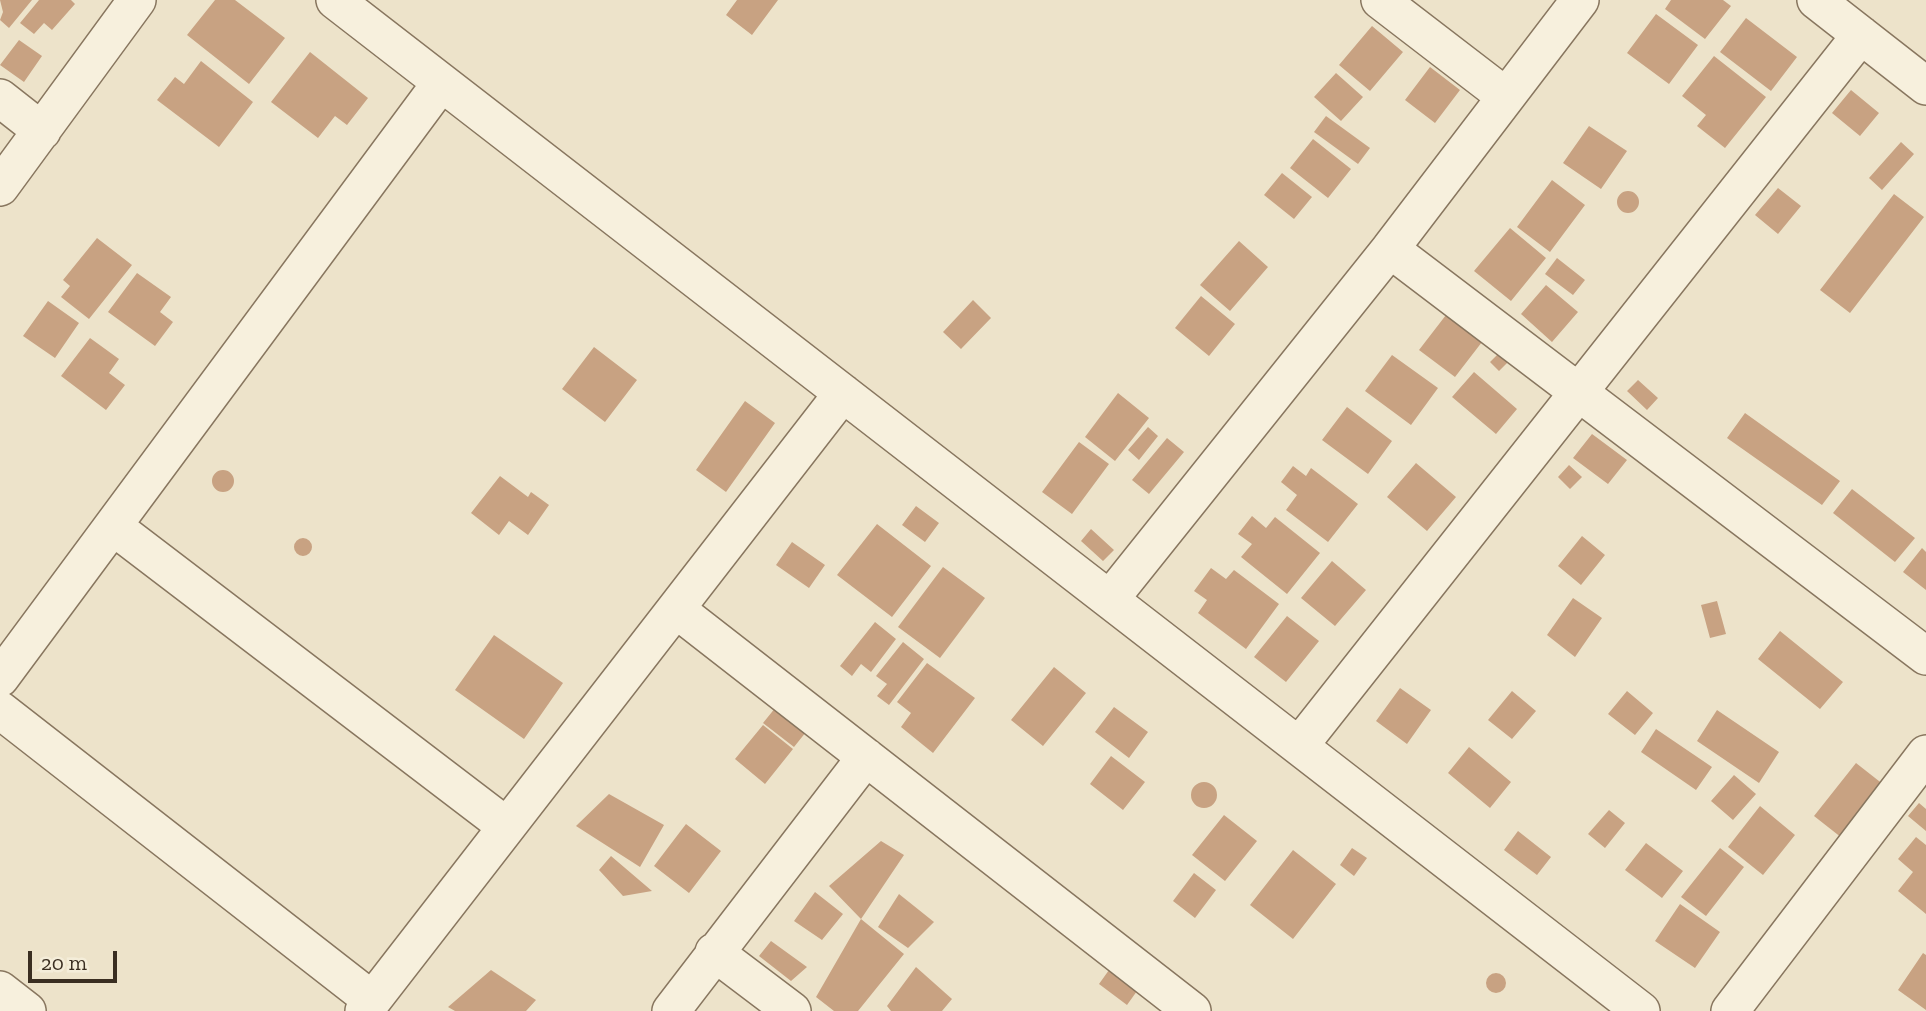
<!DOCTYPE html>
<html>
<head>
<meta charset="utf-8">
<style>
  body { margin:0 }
  #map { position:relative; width:1926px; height:1011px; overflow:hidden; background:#ede3ca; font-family:"Zilla Slab",serif }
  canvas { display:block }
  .scale { position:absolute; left:28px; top:951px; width:89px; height:32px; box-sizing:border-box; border:4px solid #3a2e21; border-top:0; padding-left:9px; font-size:21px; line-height:24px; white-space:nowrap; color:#3a2e21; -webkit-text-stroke:5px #f4edd9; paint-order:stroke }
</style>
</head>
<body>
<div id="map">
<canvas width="1926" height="1011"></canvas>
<div class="scale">20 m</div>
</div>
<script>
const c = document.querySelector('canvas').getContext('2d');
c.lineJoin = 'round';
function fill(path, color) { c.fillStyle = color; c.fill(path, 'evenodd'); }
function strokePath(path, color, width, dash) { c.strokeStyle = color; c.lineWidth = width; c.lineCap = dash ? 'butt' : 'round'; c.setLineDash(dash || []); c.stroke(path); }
fill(new Path2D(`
  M 0,0 L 32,0 L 9,28 L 0,20 L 3,12 Z
  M 39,0 L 71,0 L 75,4 L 52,30 L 44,23 L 34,34 L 20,23 Z
  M 215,0 L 235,0 L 285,38 L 249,84 L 187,35 Z
  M 737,0 L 778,0 L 752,35 L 726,15 Z
  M 1671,0 L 1723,0 L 1731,6 L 1705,39 L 1665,9 Z
  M 1656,14 L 1698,45 L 1669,84 L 1627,53 Z
  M 1746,18 L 1797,57 L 1771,91 L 1720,52 Z
  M 1372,26 L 1403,52 L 1370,91 L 1339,65 Z
  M 19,40 L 42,56 L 24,82 L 0,65 Z
  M 310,52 L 368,98 L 347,125 L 335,116 L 318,138 L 271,102 Z
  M 1714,56 L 1766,97 L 1725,148 L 1697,126 L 1706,115 L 1682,96 Z
  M 201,61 L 253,102 L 219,147 L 157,100 L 175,77 L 184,84 Z
  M 1430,67 L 1460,90 L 1435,123 L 1405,100 Z
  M 1336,73 L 1363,97 L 1341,121 L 1314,97 Z
  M 1851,90 L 1879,113 L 1860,136 L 1832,113 Z
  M 1326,116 L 1370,148 L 1358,164 L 1314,132 Z
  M 1589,126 L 1627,151 L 1601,189 L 1563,163 Z
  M 1313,139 L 1351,169 L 1328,198 L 1290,168 Z
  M 1901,142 L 1914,154 L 1882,190 L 1869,178 Z
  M 1282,173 L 1312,197 L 1294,219 L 1264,195 Z
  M 1552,180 L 1585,205 L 1550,252 L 1517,227 Z
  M 1778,188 L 1801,206 L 1778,234 L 1755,215 Z
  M1617 202a11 11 0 1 1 22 0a11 11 0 1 1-22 0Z
  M 1894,194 L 1924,217 L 1850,313 L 1820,290 Z
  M 1510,228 L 1546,258 L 1511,301 L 1474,271 Z
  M 97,238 L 132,265 L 89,319 L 61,297 L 70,286 L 63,280 Z
  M 1239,241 L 1268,267 L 1230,311 L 1200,285 Z
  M 1557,258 L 1585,280 L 1573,295 L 1545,274 Z
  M 137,273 L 171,297 L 160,312 L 173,322 L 155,346 L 108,312 Z
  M 1546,285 L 1578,312 L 1552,342 L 1521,314 Z
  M 1201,296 L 1235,324 L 1209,356 L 1175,328 Z
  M 973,300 L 991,318 L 961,349 L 943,332 Z
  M 48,301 L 79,323 L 55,358 L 23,336 Z
  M 1446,315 L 1482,342 L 1455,377 L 1419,350 Z
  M 90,338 L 119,359 L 109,373 L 125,385 L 106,410 L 61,376 Z
  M 594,347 L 637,380 L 605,422 L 562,389 Z
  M 1500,352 L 1509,361 L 1499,371 L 1490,362 Z
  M 1392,355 L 1438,388 L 1411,425 L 1365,391 Z
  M 1474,372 L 1517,409 L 1496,434 L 1452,397 Z
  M 1638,380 L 1658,398 L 1647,410 L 1627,391 Z
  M 1118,393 L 1149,418 L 1115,461 L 1085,437 Z
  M 745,401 L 775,423 L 726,492 L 696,470 Z
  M 1347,407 L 1392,441 L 1368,474 L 1322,440 Z
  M 1745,413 L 1840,481 L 1822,505 L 1727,438 Z
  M 1148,427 L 1158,436 L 1139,460 L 1128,450 Z
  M 1592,434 L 1627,460 L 1608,484 L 1573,458 Z
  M 1167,438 L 1184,452 L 1149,494 L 1132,480 Z
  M 1079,442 L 1109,464 L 1072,514 L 1042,492 Z
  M 1416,463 L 1456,497 L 1427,531 L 1387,497 Z
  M 1569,465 L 1582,477 L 1570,489 L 1558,477 Z
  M 1293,466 L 1306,476 L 1311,468 L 1358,504 L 1328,542 L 1286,510 L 1297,495 L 1281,482 Z
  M212 481a11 11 0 1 1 22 0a11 11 0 1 1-22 0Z
  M 500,476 L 528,497 L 531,492 L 549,505 L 528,535 L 509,521 L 499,535 L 471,513 Z
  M 1852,489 L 1915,538 L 1895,562 L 1833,513 Z
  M 916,506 L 939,523 L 925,542 L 902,525 Z
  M 1252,516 L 1266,528 L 1275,517 L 1320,553 L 1287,594 L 1241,557 L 1252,544 L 1238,534 Z
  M 877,524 L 931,566 L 892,617 L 837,575 Z
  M 1091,529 L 1114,550 L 1103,561 L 1081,541 Z
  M 1582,536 L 1605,555 L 1581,585 L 1558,566 Z
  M294 547a9 9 0 1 1 18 0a9 9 0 1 1-18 0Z
  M 792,542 L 825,565 L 809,588 L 776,565 Z
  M 1922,548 L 1926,552 L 1926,590 L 1903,572 Z
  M 1332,561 L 1366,590 L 1335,626 L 1301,598 Z
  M 943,567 L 985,598 L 940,658 L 898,627 Z
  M 1211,568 L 1226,579 L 1234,570 L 1279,604 L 1246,649 L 1198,613 L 1207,600 L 1194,591 Z
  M 1573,598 L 1602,618 L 1575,657 L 1547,635 Z
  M 1717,601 L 1726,634 L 1710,638 L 1701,605 Z
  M 1287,616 L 1319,641 L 1286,682 L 1254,657 Z
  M 875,622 L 896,639 L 871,672 L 861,664 L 852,676 L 840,666 Z
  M 1780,631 L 1843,682 L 1820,709 L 1758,659 Z
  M 494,635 L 563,683 L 524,739 L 455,690 Z
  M 903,642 L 924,659 L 889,705 L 877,696 L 887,684 L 876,676 Z
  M 927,663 L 975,698 L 933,753 L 901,727 L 911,713 L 897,702 Z
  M 1054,667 L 1086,693 L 1043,746 L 1011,720 Z
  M 1400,688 L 1431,710 L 1407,744 L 1376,721 Z
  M 1512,691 L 1536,711 L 1512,739 L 1488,720 Z
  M 1627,691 L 1653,713 L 1635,735 L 1608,714 Z
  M 780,702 L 810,727 L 794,747 L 763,723 Z
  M 1114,707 L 1148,732 L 1129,758 L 1095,732 Z
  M 1717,710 L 1779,752 L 1759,783 L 1697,741 Z
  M 763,725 L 793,749 L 765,784 L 735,759 Z
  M 1656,729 L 1712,767 L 1696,790 L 1641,752 Z
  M 1469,747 L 1511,782 L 1490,808 L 1448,773 Z
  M 1111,756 L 1145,782 L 1123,810 L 1090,784 Z
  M 1856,763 L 1884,785 L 1842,838 L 1814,816 Z
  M 1734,775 L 1756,794 L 1733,820 L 1711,801 Z
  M1191 795a13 13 0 1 1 26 0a13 13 0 1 1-26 0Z
  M 609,794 L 664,825 L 640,867 L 576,826 Z
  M 1919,803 L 1926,809 L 1926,831 L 1908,816 Z
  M 1760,806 L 1795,835 L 1763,875 L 1728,847 Z
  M 1609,810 L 1625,823 L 1605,848 L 1588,834 Z
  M 1224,815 L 1257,841 L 1225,881 L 1192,855 Z
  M 686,824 L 721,851 L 689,893 L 654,866 Z
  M 1518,831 L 1551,857 L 1537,875 L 1504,850 Z
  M 1916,837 L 1926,845 L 1926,914 L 1898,891 L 1913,872 L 1898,859 Z
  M 881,841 L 904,855 L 861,919 L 829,886 Z
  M 1646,843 L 1683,871 L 1662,898 L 1625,870 Z
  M 1352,848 L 1367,858 L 1354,876 L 1340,865 Z
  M 1720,848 L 1744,867 L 1706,916 L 1681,897 Z
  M 1293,850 L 1336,884 L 1293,939 L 1250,905 Z
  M 611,856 L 652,891 L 623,896 L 599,870 Z
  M 1194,873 L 1216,890 L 1195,918 L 1173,901 Z
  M 815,892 L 843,914 L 822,940 L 794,921 Z
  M 899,894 L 934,922 L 908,948 L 878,927 Z
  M 1680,904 L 1720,932 L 1695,968 L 1655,941 Z
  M 861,919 L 904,954 L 858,1011 L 834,1011 L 816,997 Z
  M 771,941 L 807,967 L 791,981 L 759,956 Z
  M 1923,953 L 1926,955 L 1926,1010 L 1898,990 Z
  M 916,967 L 952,999 L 942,1011 L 891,1011 L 887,1006 Z
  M 491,970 L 536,1000 L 526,1011 L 455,1011 L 448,1007 Z
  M 1109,970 L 1137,991 L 1127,1005 L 1099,984 Z
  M1486 983a10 10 0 1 1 20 0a10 10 0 1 1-20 0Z`), '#c8a282');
const minor = new Path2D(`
  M 335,0 L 1641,1011
  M 1380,0 L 1505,96
  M 1816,0 L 1926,86
  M 0,98 L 42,131
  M 0,187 L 137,0
  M 1390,249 L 1926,656
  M 114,527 L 506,826
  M 1110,599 L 1390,249 L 1580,0
  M 677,610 L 1192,1011
  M 0,678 L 441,83
  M 0,710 L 372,1000
  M 1299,746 L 1861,35
  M 714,952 L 792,1011
  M 0,990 L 27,1011
  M 364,1011 L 843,393
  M 671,1011 L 866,757
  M 1730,1011 L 1926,754`);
strokePath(minor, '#88765f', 40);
strokePath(minor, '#f7f0dd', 37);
</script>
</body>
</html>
